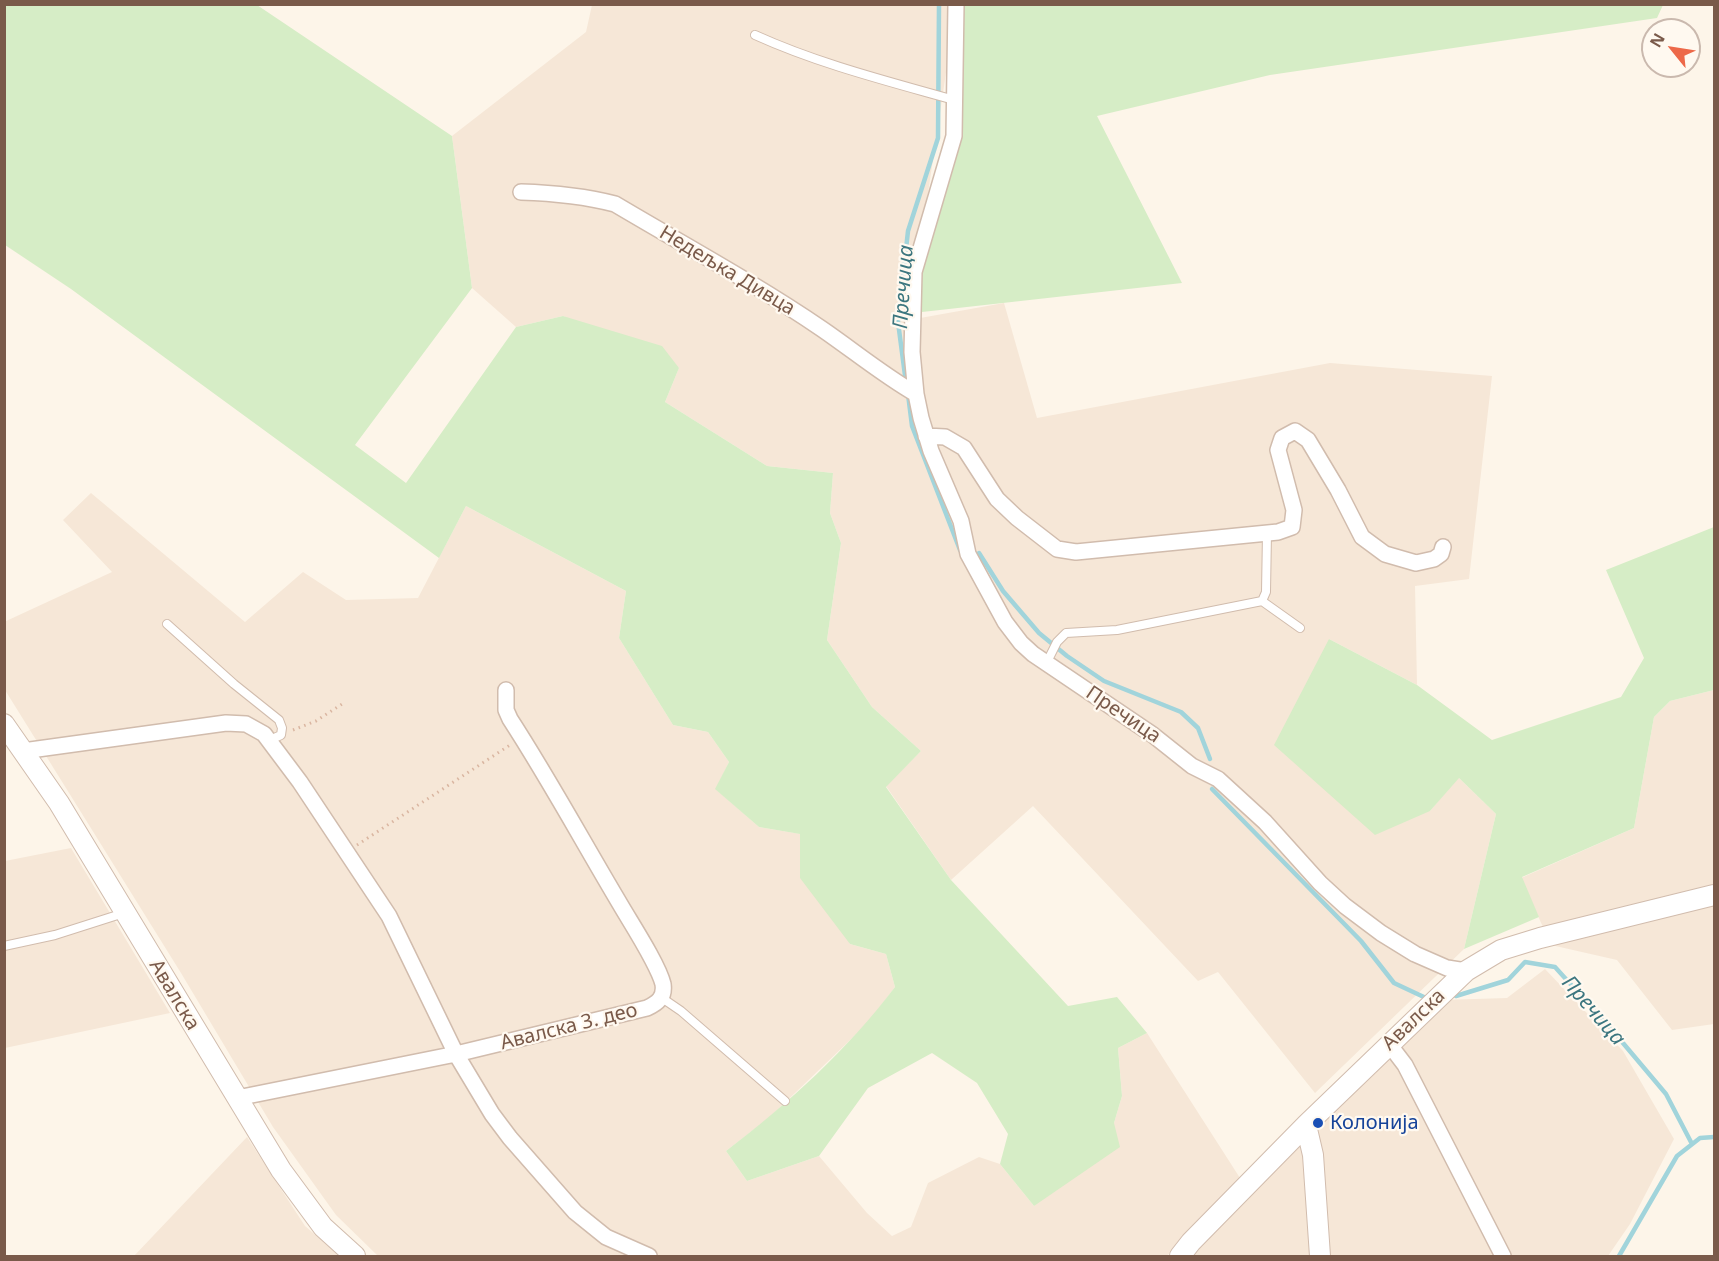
<!DOCTYPE html>
<html>
<head>
<meta charset="utf-8">
<style>
  body { margin:0 }
  #map { position:relative; width:1719px; height:1261px; overflow:hidden; background:#fdf5e9; font-family:"Noto Sans",sans-serif }
  canvas { display:block }
  .frame { position:absolute; inset:0; border:6px solid #7a5a4a; pointer-events:none }
  .north { position:absolute; left:1641px; top:18px; width:60px; height:60px; box-sizing:border-box; background:#fff9f0; border:2px solid #cab9ae; border-radius:50%; rotate:300deg; font-size:16px; font-weight:700; line-height:24px; text-align:center; color:#7a5a4a }
  .north::after { content:''; display:block; margin:auto; width:21px; height:27px; background:#ed6949; clip-path:polygon(50% 0,100% 100%,50% 72%,0 100%) }
</style>
</head>
<body>
<div id="map">
<canvas width="1719" height="1261"></canvas>
<div class="frame"></div>
<div class="north">N</div>
</div>
<script>
const c = document.querySelector('canvas').getContext('2d');
c.lineJoin = 'round';
function fill(path, color) { c.fillStyle = color; c.fill(path, 'evenodd'); }
function strokePath(path, color, width, dash) { c.strokeStyle = color; c.lineWidth = width; c.lineCap = dash ? 'butt' : 'round'; c.setLineDash(dash || []); c.stroke(path); }
function label(font, color, halo, rows, align = 'center') {
  c.font = font + ' "Noto Sans",sans-serif'; c.lineWidth = 4.5; c.setLineDash([]); c.textBaseline = 'middle'; c.strokeStyle = halo; c.fillStyle = color; for (const [text, x, y, turn = 0] of rows) {
    c.save(); c.translate(x, y); c.rotate((+turn || 0) * Math.PI / 180); c.textAlign = isNaN(turn) ? turn : align; if (halo) c.strokeText(text, 0, 0); c.fillText(text, 0, 0); c.restore();
  }
}
fill(new Path2D(`
  M 592,5 L 948,5 L 947,66 L 909,320 L 1004,303 L 1037,418 L 1330,363 L 1492,376 L 1469,579 L 1415,586 L 1417,685 L 1329,639 L 1430,811 L 1458,777 L 1496,814 L 1464,949 L 1315,1093 L 1218,972 L 1198,981 L 1033,806 L 951,880 L 886,786 L 921,751 L 872,707 L 827,640 L 841,543 L 830,513 L 833,473 L 767,466 L 665,402 L 679,368 L 563,316 L 516,327 L 472,288 L 452,136 L 586,32 Z
  M 91,493 L 245,622 L 303,572 L 346,600 L 418,598 L 466,506 L 626,591 L 619,638 L 673,725 L 708,732 L 729,762 L 716,789 L 759,827 L 801,834 L 850,944 L 886,954 L 895,987 L 870,1021 L 769,1118 L 726,1151 L 747,1181 L 819,1156 L 867,1213 L 892,1236 L 911,1227 L 928,1183 L 979,1157 L 1000,1164 L 1034,1206 L 1114,1123 L 1122,1096 L 1118,1048 L 1147,1033 L 1240,1178 L 1167,1256 L 378,1256 L 336,1215 L 273,1127 L 181,973 L 5,690 L 4,622 L 112,572 L 63,520 Z
  M 1714,690 L 1714,1024 L 1672,1030 L 1617,960 L 1551,945 L 1521,878 L 1634,828 L 1654,717 L 1670,701 Z
  M 71,848 L 170,1013 L 5,1048 L 5,861 Z
  M 1545,969 L 1623,1051 L 1674,1139 L 1630,1224 L 1608,1256 L 1189,1256 L 1442,1000 L 1507,998 Z
  M 247,1137 L 305,1226 L 340,1256 L 134,1256 Z`), '#f6e7d7');
fill(new Path2D(`
  M 4,5 L 257,5 L 452,136 L 472,288 L 355,445 L 406,483 L 516,327 L 563,316 L 662,346 L 679,368 L 665,402 L 767,466 L 833,473 L 830,513 L 841,543 L 827,640 L 872,707 L 921,751 L 886,787 L 951,880 L 1068,1006 L 1117,997 L 1147,1033 L 1118,1048 L 1122,1096 L 1114,1123 L 1120,1147 L 1034,1206 L 1000,1164 L 1008,1134 L 977,1083 L 932,1053 L 868,1088 L 819,1156 L 747,1181 L 726,1151 C 788,1104 848,1049 895,987 L 886,954 L 850,944 L 800,878 L 800,834 L 759,827 L 715,789 L 729,762 L 708,732 L 673,725 L 619,638 L 626,591 L 466,506 L 439,558 L 71,289 L 5,245 Z
  M 954,5 L 1663,5 L 1657,18 L 1270,75 L 1097,116 L 1182,283 L 913,313 L 954,100 Z
  M 1714,527 L 1714,690 L 1670,701 L 1654,717 L 1634,828 L 1522,877 L 1539,917 L 1464,949 L 1496,814 L 1459,778 L 1430,811 L 1375,835 L 1274,745 L 1329,639 L 1417,685 L 1492,740 L 1621,697 L 1644,658 L 1606,570 Z`), '#d6edc6');
strokePath(new Path2D(`
  M 906,383 L 898,322 L 908,231 L 938,138 L 939,4
  M 908,394 L 912,426 L 960,550
  M 979,553 L 1003,591 L 1039,633 L 1067,656 L 1104,681 L 1181,712 L 1198,728 L 1210,759
  M 1212,789 L 1361,941 L 1394,983 L 1426,998
  M 1456,996 L 1508,980 L 1525,962 L 1555,967 L 1612,1030 L 1666,1094 L 1692,1144
  M 1619,1256 L 1677,1156 L 1700,1138 L 1714,1137`), '#a1d4db', 4.5);
const service = new Path2D(`
  M 755,35 C 819,64 887,81 954,100
  M 1262,601 L 1300,628
  M 167,624 L 234,684 L 279,720 L 282,728 L 281,735 L 270,740
  M 1046,664 L 1057,642 L 1066,633 L 1117,630 L 1262,601 L 1266,592 L 1267,533
  M 4,946 L 55,935 L 124,913
  M 662,998 L 681,1011 L 785,1101`);
const minor = new Path2D(`
  M 956,4 L 954,136 L 914,272 L 912,352 L 916,394 L 921,418 L 931,451 L 961,521 L 968,554 L 1005,622 L 1021,643 L 1033,654 L 1153,735 L 1192,766 L 1218,779 L 1265,822 L 1320,883 L 1345,906 L 1381,933 L 1415,954 L 1447,968 L 1466,971
  M 521,192 C 553,193 584,196 615,204 C 684,245 756,284 822,329 C 854,351 883,375 916,394
  M 926,436 L 945,437 L 964,448 L 997,499 L 1017,518 L 1057,549 L 1076,552 L 1278,532 L 1292,527 L 1294,510 L 1278,450 L 1282,438 L 1295,431 L 1308,440 L 1338,490 L 1362,537 L 1385,554 L 1416,563 L 1434,559 L 1441,554 L 1443,547
  M 23,751 L 226,723 L 246,724 L 264,734 L 300,782 L 389,916 L 456,1054 L 492,1114 L 510,1138 L 575,1212 L 606,1237 L 649,1256
  M 1389,1044 L 1405,1065 L 1503,1256
  M 237,1098 L 456,1054 L 647,1008 C 658,1003 665,997 663,984 C 658,964 631,923 620,904 C 583,842 549,779 510,719 L 506,710 L 506,690`);
const tertiary = new Path2D(`
  M 4,724 L 59,803 L 281,1170 L 323,1227 L 355,1256
  M 1306,1125 L 1313,1155 L 1320,1256
  M 1180,1256 L 1191,1242 L 1306,1125 L 1466,971 L 1501,950 L 1540,938 L 1714,895`);
strokePath(service, '#d1bcad', 10);
strokePath(minor, '#d1bcad', 18);
strokePath(tertiary, '#d1bcad', 22);
strokePath(new Path2D(`
  M 293,730 L 316,721 L 342,704
  M 357,845 L 510,745`), '#dab6a1', 3, [1.5, 4.5]);
strokePath(service, '#fff', 8);
strokePath(minor, '#fff', 15);
strokePath(tertiary, '#fff', 20);
for (const [x, y, r, color] of [
  [1318,1123,6,"#1a4fb4"]
]) { const dot = new Path2D(); dot.arc(x, y, r, 0, 2 * Math.PI); c.fillStyle = color; c.fill(dot); strokePath(dot, '#fff9f0', 2); }
label('20px', '#7a5a4a', '#fff9f0', [
  ["Недељка Дивца",727,271,31],
  ["Пречица",1123,715,34],
  ["Авалска",174,995,59],
  ["Авалска",1414,1020,-44],
  ["Авалска 3. део",569,1027,-14]
]);
label('20px', '#164399', '#fff9f0', [
  ["Колонија",1330,1123]
], 'left');
label('italic 21px', '#3c767f', '#fff9f0', [
  ["Пречица",904,287,-86],
  ["Пречица",1593,1011,49]
]);
</script>
</body>
</html>
